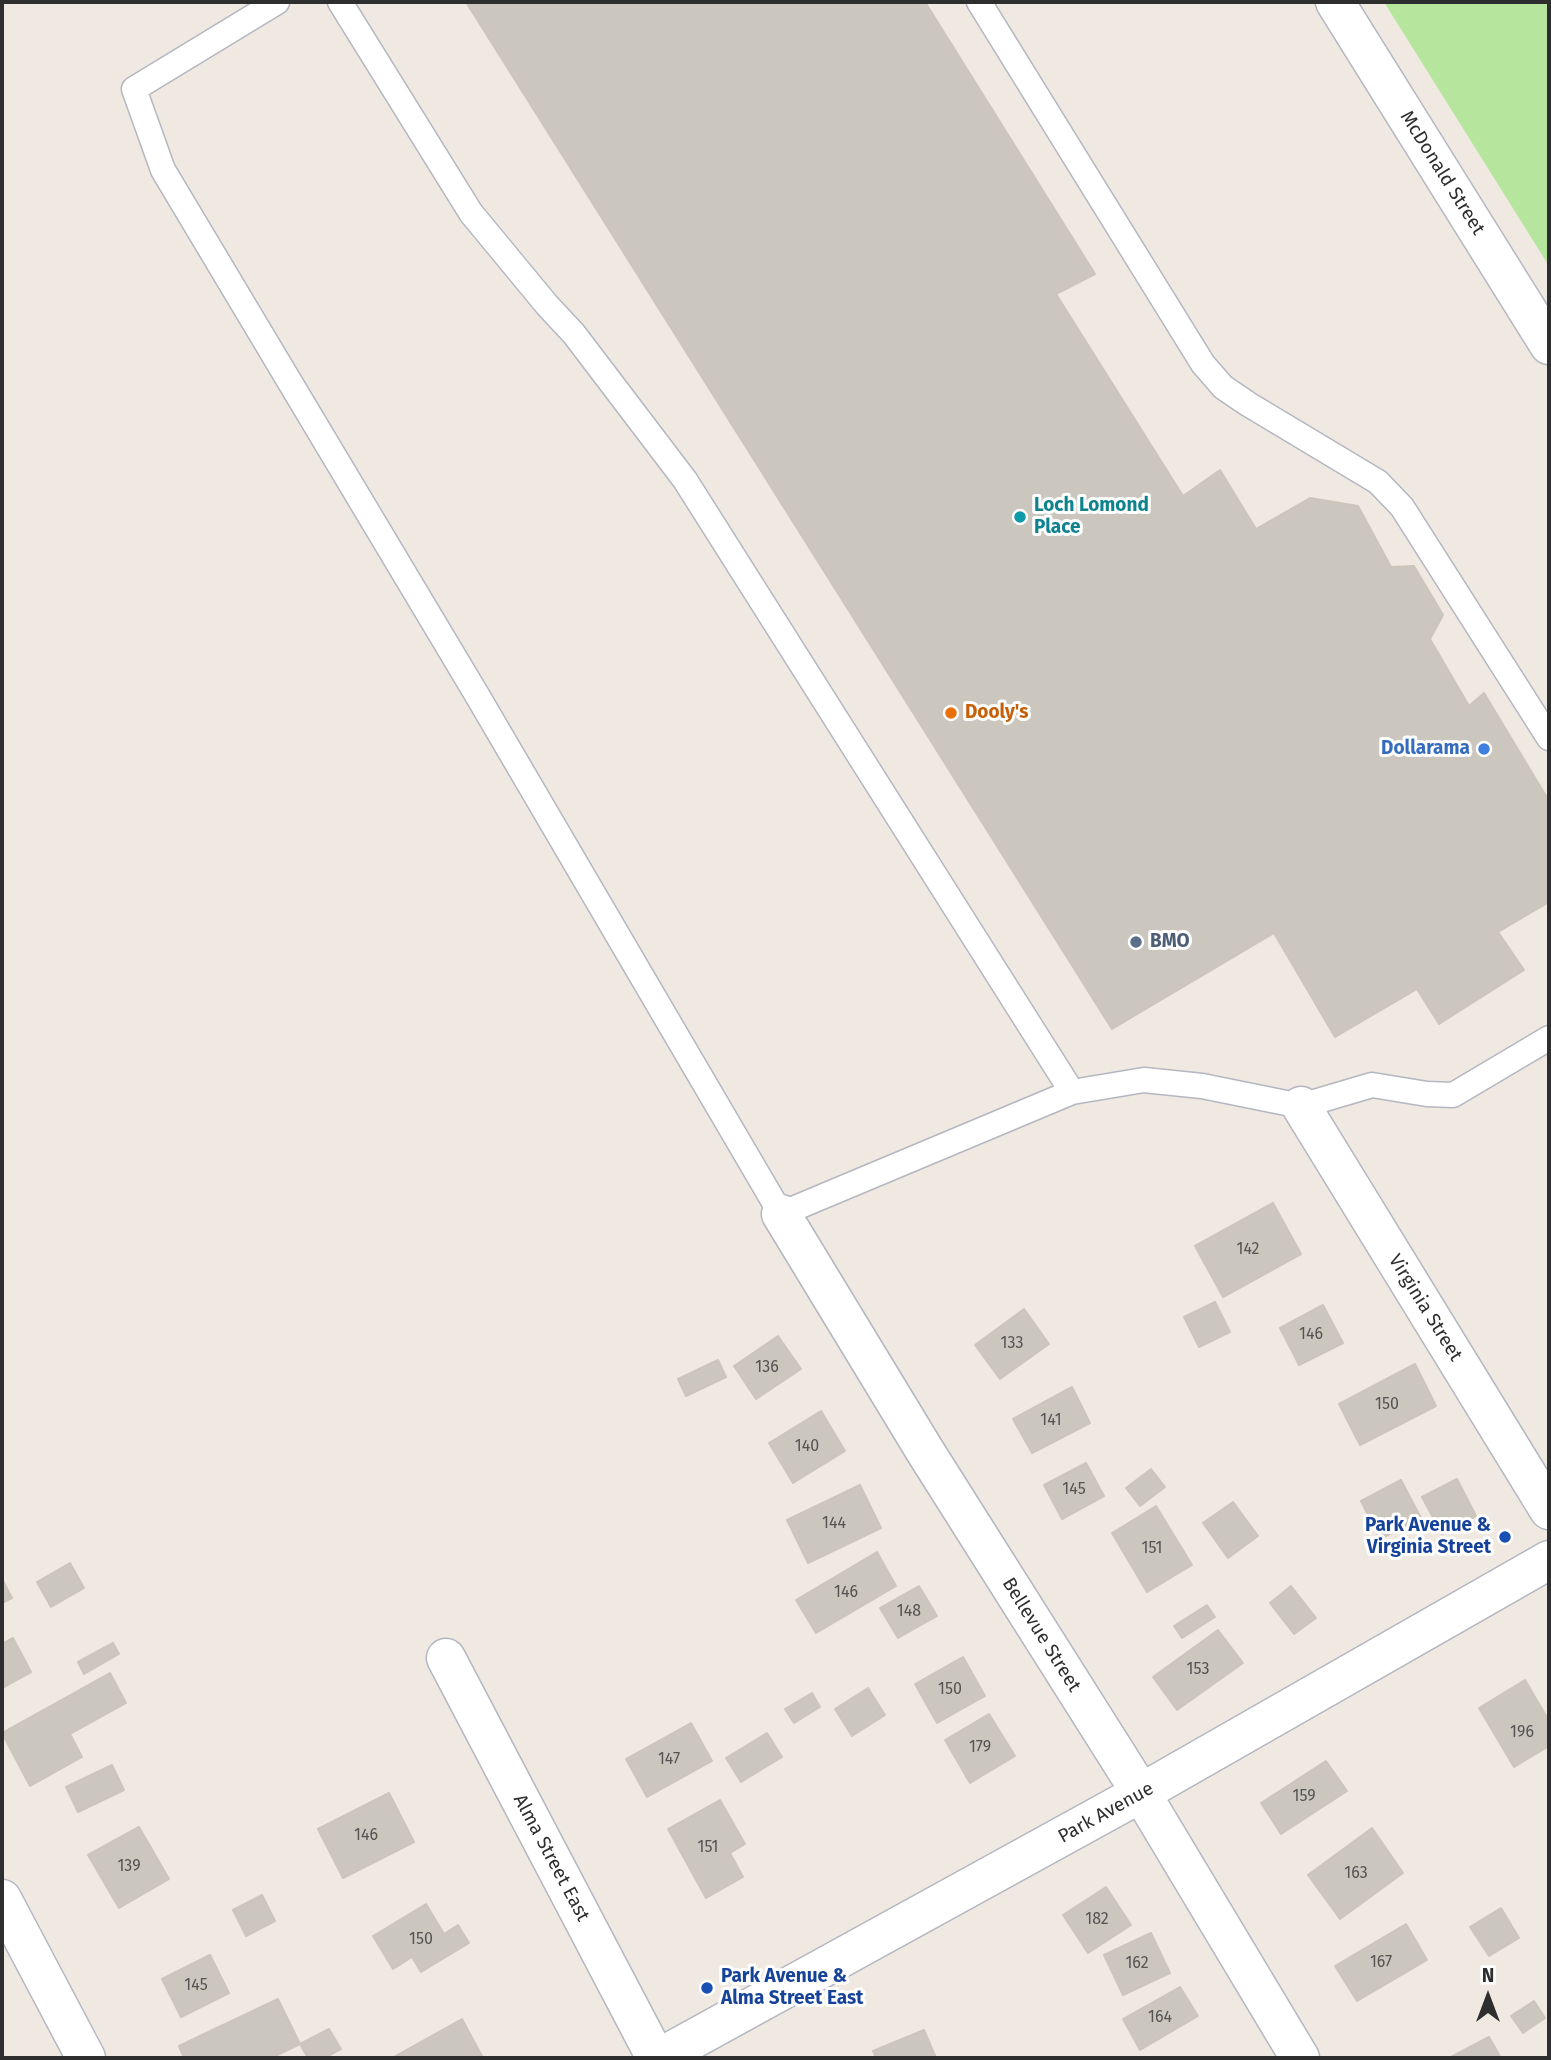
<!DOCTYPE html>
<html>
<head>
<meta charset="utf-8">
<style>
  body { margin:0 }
  #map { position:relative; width:1551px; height:2060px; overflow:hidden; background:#efe9e1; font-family:"Fira Sans",sans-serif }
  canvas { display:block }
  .frame { position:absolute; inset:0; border:4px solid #2e2e2e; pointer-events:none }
  .north { position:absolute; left:1453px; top:1962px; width:70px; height:70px; -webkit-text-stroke:5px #fff; paint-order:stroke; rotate:0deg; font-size:19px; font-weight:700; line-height:28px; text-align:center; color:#2e2e2e }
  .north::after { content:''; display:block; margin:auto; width:24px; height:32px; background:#2e2e2e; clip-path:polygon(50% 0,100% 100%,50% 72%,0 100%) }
</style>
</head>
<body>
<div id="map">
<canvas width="1551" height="2060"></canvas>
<div class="frame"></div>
<div class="north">N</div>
</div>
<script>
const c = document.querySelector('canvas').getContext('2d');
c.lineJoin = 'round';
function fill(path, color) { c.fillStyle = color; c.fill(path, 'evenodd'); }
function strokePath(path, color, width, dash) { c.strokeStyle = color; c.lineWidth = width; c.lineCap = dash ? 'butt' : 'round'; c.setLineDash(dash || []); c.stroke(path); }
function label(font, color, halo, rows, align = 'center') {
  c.font = font + ' "Fira Sans",sans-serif'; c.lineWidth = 6; c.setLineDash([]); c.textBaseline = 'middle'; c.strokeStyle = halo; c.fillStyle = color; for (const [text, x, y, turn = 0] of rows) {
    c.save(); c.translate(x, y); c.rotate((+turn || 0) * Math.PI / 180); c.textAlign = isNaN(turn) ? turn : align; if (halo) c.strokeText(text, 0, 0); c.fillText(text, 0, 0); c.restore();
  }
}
fill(new Path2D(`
  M 1384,2 L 1549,2 L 1549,266 Z`), '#b6e59e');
const building = new Path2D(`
  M 466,2 L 925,2 L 1095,274 L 1056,294 L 1183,496 L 1220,470 L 1256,529 L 1310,498 L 1358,506 L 1391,567 L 1414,566 L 1443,615 L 1430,639 L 1469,706 L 1484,693 L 1549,801 L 1549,902 L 1498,932 L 1524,970 L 1439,1024 L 1417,989 L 1335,1037 L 1274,933 L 1112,1029 Z
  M 1273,1203 L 1301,1254 L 1223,1297 L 1195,1246 Z
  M 1215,1302 L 1230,1332 L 1199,1347 L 1184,1317 Z
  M 1323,1305 L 1343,1343 L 1299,1365 L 1280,1328 Z
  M 1024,1309 L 1049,1344 L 1000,1379 L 975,1345 Z
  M 778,1336 L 801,1369 L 756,1399 L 734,1366 Z
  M 718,1360 L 726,1377 L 686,1396 L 678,1379 Z
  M 1415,1364 L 1436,1406 L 1360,1445 L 1339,1404 Z
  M 1072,1387 L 1090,1423 L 1032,1453 L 1013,1419 Z
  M 821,1411 L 845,1451 L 793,1483 L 769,1443 Z
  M 1086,1463 L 1104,1496 L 1062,1519 L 1044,1485 Z
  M 1151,1469 L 1165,1487 L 1140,1506 L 1126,1488 Z
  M 1457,1479 L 1476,1516 L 1442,1534 L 1422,1497 Z
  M 1401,1480 L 1421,1518 L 1380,1539 L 1361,1501 Z
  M 860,1485 L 881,1528 L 808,1563 L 787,1520 Z
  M 1233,1502 L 1258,1536 L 1228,1558 L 1203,1523 Z
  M 1156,1506 L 1192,1565 L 1147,1592 L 1112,1533 Z
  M 877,1552 L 896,1586 L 816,1633 L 796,1600 Z
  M 70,1563 L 84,1588 L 51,1607 L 37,1582 Z
  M 2,1579 L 12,1598 L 2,1603 Z
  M 919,1586 L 937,1616 L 898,1638 L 880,1608 Z
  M 1291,1586 L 1316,1618 L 1294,1634 L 1270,1603 Z
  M 1207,1605 L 1215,1617 L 1182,1638 L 1174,1626 Z
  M 1218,1630 L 1243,1663 L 1177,1710 L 1153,1677 Z
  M 13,1638 L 31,1672 L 2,1688 L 2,1644 Z
  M 113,1643 L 119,1654 L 84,1674 L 78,1662 Z
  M 963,1657 L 985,1696 L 937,1723 L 915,1684 Z
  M 110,1673 L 126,1703 L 70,1734 L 82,1757 L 30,1786 L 2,1733 Z
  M 1525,1680 L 1549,1721 L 1549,1746 L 1514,1767 L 1479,1708 Z
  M 868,1688 L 885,1715 L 852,1736 L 835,1709 Z
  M 812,1693 L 820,1707 L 794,1723 L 785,1709 Z
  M 989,1714 L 1015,1756 L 970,1783 L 945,1740 Z
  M 691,1723 L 712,1761 L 647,1797 L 626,1759 Z
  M 767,1733 L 782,1757 L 741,1782 L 726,1758 Z
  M 1326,1761 L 1347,1791 L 1281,1834 L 1261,1803 Z
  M 112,1765 L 124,1790 L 78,1812 L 66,1787 Z
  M 389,1793 L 414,1842 L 343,1878 L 318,1829 Z
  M 720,1800 L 745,1844 L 730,1853 L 743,1877 L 706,1898 L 668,1829 Z
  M 139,1827 L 169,1879 L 119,1908 L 88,1855 Z
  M 1372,1828 L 1403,1873 L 1340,1919 L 1308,1875 Z
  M 1106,1887 L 1131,1925 L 1088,1953 L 1063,1915 Z
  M 262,1895 L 275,1921 L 246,1936 L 233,1910 Z
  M 426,1904 L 444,1934 L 458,1925 L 469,1943 L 421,1972 L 412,1957 L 393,1969 L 373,1936 Z
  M 1501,1908 L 1519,1938 L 1489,1956 L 1470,1927 Z
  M 1406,1924 L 1427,1960 L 1357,2001 L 1335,1966 Z
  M 1151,1933 L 1170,1973 L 1123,1995 L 1104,1955 Z
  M 210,1955 L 229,1993 L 181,2017 L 162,1979 Z
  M 1180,1987 L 1198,2016 L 1140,2050 L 1123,2019 Z
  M 278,1999 L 300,2044 L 271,2058 L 184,2058 L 179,2046 Z
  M 1534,2001 L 1545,2018 L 1523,2033 L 1511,2016 Z
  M 462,2019 L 483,2058 L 392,2058 Z
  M 329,2029 L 341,2049 L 324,2058 L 308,2058 L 300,2044 Z
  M 924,2030 L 936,2058 L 876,2058 L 873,2051 Z
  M 1489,2037 L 1501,2058 L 1449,2058 Z`);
fill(building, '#cbc7bf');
strokePath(building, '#cbc5ba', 2);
const lane = new Path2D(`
  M 277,2 L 134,89 L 163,170 L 477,695 L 781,1214 L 1072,1092 L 1144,1080 L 1202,1086 L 1301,1106 L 1372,1085 L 1427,1094 L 1453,1095 L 1549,1038
  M 340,2 L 471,213 L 547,305 L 574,334 L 685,480 L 1072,1092
  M 979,2 L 1203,364 L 1223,387 L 1248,404 L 1378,482 L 1402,507 L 1549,738`);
const street = new Path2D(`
  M 1301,1106 L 1549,1510
  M 781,1214 L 925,1451 L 1141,1793 L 1300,2058
  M 446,1658 L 656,2058
  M 2,1899 L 86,2058
  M 659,2058 L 1141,1793 L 1549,1560`);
const secondary = new Path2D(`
  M 1335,2 L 1549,345`);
strokePath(lane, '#b4b7c1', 27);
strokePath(street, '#b4b7c1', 41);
strokePath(secondary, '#b4b7c1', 41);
strokePath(lane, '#fff', 24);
strokePath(street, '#fff', 38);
strokePath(secondary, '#fff', 38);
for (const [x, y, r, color] of [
  [1020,517,7,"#0f9aa8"],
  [951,713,7,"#e8710a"],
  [1484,749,7,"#3f7fe0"],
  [1136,942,7,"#5c6f8a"],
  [1505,1537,7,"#1a4fb4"],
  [707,1988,7,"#1a4fb4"]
]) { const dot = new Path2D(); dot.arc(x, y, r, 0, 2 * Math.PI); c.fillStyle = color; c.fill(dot); strokePath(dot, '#fff', 2.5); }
label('16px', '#555452', null, [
  ["142",1248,1250],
  ["146",1311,1335],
  ["133",1012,1344],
  ["136",767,1368],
  ["150",1387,1405],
  ["141",1051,1421],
  ["140",807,1447],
  ["145",1074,1490],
  ["144",834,1524],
  ["151",1152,1549],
  ["146",846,1593],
  ["148",909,1612],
  ["153",1198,1670],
  ["150",950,1690],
  ["196",1522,1733],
  ["179",980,1748],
  ["147",669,1760],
  ["159",1304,1797],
  ["146",366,1836],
  ["151",708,1848],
  ["139",129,1867],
  ["163",1356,1874],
  ["182",1097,1920],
  ["150",421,1940],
  ["167",1381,1963],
  ["162",1137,1964],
  ["145",196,1986],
  ["164",1160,2018]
]);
label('19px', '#2e2e2e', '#fff', [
  ["McDonald Street",1442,173,58],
  ["Virginia Street",1425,1308,58],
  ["Bellevue Street",1041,1635,58],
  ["Park Avenue",1106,1813,-29],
  ["Alma Street East",551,1858,62]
]);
label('bold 19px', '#0d838f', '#fff', [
  ["Loch Lomond",1034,506],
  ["Place",1034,528]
], 'left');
label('bold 19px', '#c56008', '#fff', [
  ["Dooly's",965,713]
], 'left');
label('bold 19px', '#366cbe', '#fff', [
  ["Dollarama",1470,749]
], 'right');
label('bold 19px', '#4e5e75', '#fff', [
  ["BMO",1150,942]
], 'left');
label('bold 19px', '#164399', '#fff', [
  ["Park Avenue &",1491,1526],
  ["Virginia Street",1491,1548],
  ["Park Avenue &",721,1977,"left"],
  ["Alma Street East",721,1999,"left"]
], 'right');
</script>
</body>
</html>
